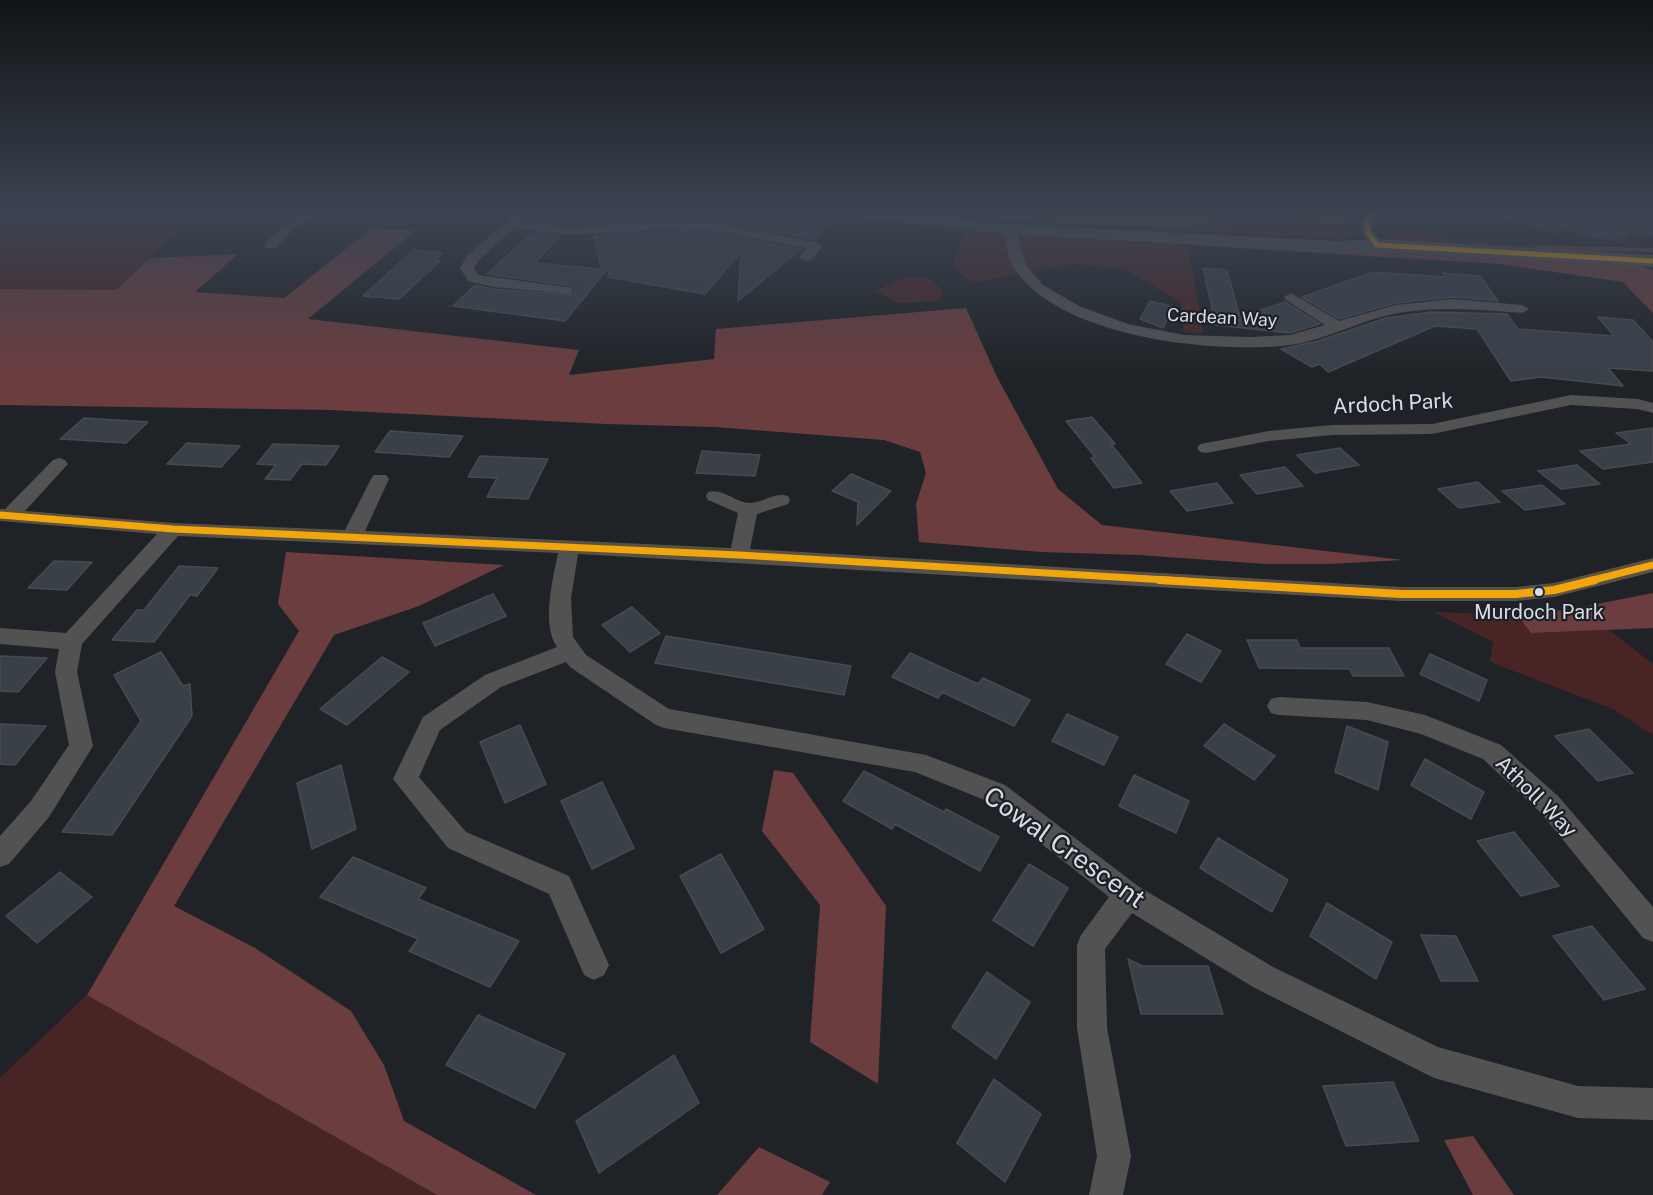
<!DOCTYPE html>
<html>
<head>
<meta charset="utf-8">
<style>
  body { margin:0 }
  canvas { display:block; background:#1f2226 }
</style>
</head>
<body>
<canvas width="1653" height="1195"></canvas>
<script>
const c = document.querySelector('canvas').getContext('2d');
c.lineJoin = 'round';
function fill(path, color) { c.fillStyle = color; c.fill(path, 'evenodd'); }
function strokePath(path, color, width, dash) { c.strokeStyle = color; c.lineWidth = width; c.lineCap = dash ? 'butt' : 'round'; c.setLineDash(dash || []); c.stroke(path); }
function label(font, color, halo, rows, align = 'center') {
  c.font = font + ' "Public Sans",sans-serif'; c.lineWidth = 4.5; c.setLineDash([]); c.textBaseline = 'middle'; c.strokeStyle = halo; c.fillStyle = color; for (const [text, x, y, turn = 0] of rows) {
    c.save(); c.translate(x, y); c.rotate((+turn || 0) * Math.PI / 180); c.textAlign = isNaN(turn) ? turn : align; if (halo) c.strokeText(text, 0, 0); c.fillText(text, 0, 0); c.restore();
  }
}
fill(new Path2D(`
  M 199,212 L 116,290 L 0,289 L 0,218 Z
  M 1188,212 L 1300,212 L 1295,218 L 1304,223 L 1350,224 L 1356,234 L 1347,239 L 1148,230 L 1150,226 L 1159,224 L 1230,225 Z
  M 1379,225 L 1463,240 L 1527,245 L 1547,251 L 1401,242 L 1378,234 Z
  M 965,230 L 1188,245 L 1203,333 L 1184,332 L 1181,302 L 1125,269 L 1073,264 L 972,283 L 952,266 Z
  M 906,277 L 929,278 L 945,293 L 938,301 L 899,303 L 875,291 Z
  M 1434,612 L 1517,615 L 1531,633 L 1609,630 L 1653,664 L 1653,735 L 1613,709 L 1490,662 L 1493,642 Z
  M 87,995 L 437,1195 L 0,1195 L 0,1078 Z`), '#492425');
fill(new Path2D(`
  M 936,212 L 1188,212 L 1232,225 C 1134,227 1033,227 936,212 Z
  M 1300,212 L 1353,212 L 1350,224 L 1304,223 L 1294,218 Z
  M 371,229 L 416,230 L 308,319 L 579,350 L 569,375 L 714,359 L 716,329 L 966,308 L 997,377 L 1058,489 L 1102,525 L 1403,560 L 1329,564 L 1266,564 L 1139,555 L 1041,552 L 919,542 L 916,504 L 926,473 L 920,452 L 884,440 L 715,427 L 606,424 L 330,410 L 0,405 L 0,289 L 116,290 L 150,258 L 238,254 L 195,292 L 284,298 Z
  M 1229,243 L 1638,265 L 1653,270 L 1653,313 L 1623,282 L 1500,264 L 1188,245 Z
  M 1527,245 L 1653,248 L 1653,252 L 1547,251 Z
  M 286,552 L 504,565 L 419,606 L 334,635 L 174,906 L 255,948 L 351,1011 L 384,1065 L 404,1121 L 536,1195 L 437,1195 L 87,995 L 299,631 L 278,604 Z
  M 1653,593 L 1653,628 L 1531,633 L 1517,615 L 1572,609 Z
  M 774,770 L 793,773 L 886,906 L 878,1084 L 810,1042 L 820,905 L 762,831 Z
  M 1473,1136 L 1514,1195 L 1473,1195 L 1444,1140 Z
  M 759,1147 L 830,1182 L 822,1195 L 717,1195 Z`), '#6b3d3e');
const building = new Path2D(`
  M 554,212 L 584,212 L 572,224 L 545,222 Z
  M 589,212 L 769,212 L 831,223 L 813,239 L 708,220 L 673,219 L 591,223 Z
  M 1504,212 L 1653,212 L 1653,235 L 1641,232 L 1637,236 L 1630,233 L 1626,238 L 1619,236 L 1616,240 L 1603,236 L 1601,239 L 1562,228 L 1557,233 L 1504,217 Z
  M 673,231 L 708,232 L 801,249 L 738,301 L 741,252 L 705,294 L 608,277 L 609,267 L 565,321 L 453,306 L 475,285 L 493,289 L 573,295 L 575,290 L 571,286 L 487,274 L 528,236 L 533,236 L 536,233 L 560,236 L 535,263 L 601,269 L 594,236 Z
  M 413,250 L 443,253 L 435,260 L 440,261 L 399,299 L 363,296 Z
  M 1203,268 L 1227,270 L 1240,317 L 1285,302 L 1320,324 L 1289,333 L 1216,325 Z
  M 1373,272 L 1446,277 L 1443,273 L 1480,276 L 1498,301 L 1453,297 L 1396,303 L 1339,319 L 1302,297 Z
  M 1150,301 L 1174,307 L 1163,328 L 1140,319 Z
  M 1431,312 L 1507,314 L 1518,329 L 1614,336 L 1598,317 L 1633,320 L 1653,342 L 1653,371 L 1608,368 L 1623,386 L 1541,377 L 1511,381 L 1477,329 L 1435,326 L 1328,372 L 1320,364 L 1312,367 L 1281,349 L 1318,341 L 1386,318 Z
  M 1092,417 L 1115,444 L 1111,444 L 1142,483 L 1114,488 L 1091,458 L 1095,457 L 1066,421 Z
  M 84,418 L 148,422 L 126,443 L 60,439 Z
  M 1653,428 L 1653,462 L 1603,469 L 1580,451 L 1631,444 L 1616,433 Z
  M 390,431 L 463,436 L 449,457 L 375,452 Z
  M 187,443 L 240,446 L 221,467 L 167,464 Z
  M 273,444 L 339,446 L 326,465 L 302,464 L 290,480 L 265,479 L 276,465 L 257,464 Z
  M 1340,448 L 1359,465 L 1315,473 L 1297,455 Z
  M 702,451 L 760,455 L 755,476 L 696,473 Z
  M 480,456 L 548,459 L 528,499 L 487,497 L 497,478 L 468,477 Z
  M 1577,465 L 1600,484 L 1561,489 L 1538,471 Z
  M 1285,467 L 1303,486 L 1257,494 L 1240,475 Z
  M 851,474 L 891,491 L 857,525 L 858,502 L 832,491 Z
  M 1478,482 L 1500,502 L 1459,508 L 1438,489 Z
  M 1217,483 L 1233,503 L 1187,511 L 1170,491 Z
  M 1542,485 L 1565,504 L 1525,510 L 1502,491 Z
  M 54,561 L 92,562 L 67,590 L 28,588 Z
  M 179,566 L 218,568 L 197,596 L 190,595 L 154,642 L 112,640 L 137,610 L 144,610 Z
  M 493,594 L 506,616 L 435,646 L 423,623 Z
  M 632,607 L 660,633 L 630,652 L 602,625 Z
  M 1187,634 L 1221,651 L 1201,682 L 1166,664 Z
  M 666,636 L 851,666 L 844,695 L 655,663 Z
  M 1247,640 L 1297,640 L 1300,648 L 1389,648 L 1404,676 L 1353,676 L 1350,669 L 1259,668 Z
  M 161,652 L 183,686 L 190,684 L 192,716 L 112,835 L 62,832 L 141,721 L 114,675 Z
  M 910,653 L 978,684 L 983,678 L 1030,700 L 1014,726 L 942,692 L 938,698 L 892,677 Z
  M 1430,654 L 1487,680 L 1479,701 L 1420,674 Z
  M 0,656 L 47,658 L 18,692 L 0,691 Z
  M 382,657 L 409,672 L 347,725 L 320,709 Z
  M 1067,714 L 1118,737 L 1104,765 L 1052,741 Z
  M 0,724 L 46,726 L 15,765 L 0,764 Z
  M 1224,724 L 1275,756 L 1254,780 L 1204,746 Z
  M 520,725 L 546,784 L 505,803 L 480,742 Z
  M 1347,726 L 1388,742 L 1378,790 L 1335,772 Z
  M 1589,729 L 1633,773 L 1598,781 L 1555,736 Z
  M 1425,759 L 1484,792 L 1471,819 L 1411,785 Z
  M 341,765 L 356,829 L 312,849 L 297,783 Z
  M 864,771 L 944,812 L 946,809 L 999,837 L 980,871 L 895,824 L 892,829 L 843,801 Z
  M 1134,775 L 1189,801 L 1176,833 L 1119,806 Z
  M 602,782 L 634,848 L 592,869 L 561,801 Z
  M 1514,832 L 1537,860 L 1559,886 L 1521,896 L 1477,841 Z
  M 1218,838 L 1288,880 L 1272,912 L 1200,868 Z
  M 721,854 L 764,929 L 721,953 L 680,876 Z
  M 353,857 L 426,888 L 418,899 L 519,941 L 490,987 L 409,951 L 418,939 L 320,897 Z
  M 1029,864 L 1068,888 L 1033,946 L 993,920 Z
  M 60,872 L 92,897 L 37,943 L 6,916 Z
  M 1327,903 L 1392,942 L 1376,979 L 1310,936 Z
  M 1592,926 L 1618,957 L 1645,989 L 1604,1000 L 1553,936 Z
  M 1421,935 L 1456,936 L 1478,981 L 1441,981 Z
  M 1128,959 L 1142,966 L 1208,966 L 1223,1014 L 1141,1014 Z
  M 987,972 L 1030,1002 L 996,1059 L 952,1027 Z
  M 478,1015 L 565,1054 L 535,1108 L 446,1065 Z
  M 674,1055 L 699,1103 L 599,1173 L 576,1121 Z
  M 994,1079 L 1041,1114 L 1005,1182 L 957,1143 Z
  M 1393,1082 L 1419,1141 L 1346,1146 L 1323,1086 Z`);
fill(building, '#394048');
strokePath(building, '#484a4e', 1.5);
fill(new Path2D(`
  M 309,212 L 325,212 L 298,225 L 276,248 L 266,248 L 264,245 L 266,242 L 290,219 Z
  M 517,212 L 522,212 L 527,215 L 521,221 L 567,227 L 673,221 L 708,222 L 816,242 L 823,246 L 811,260 L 806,261 L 799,257 L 807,248 L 708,230 L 673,229 L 567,235 L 514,228 L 478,261 L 474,268 L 478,275 L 566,287 L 571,288 L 573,291 L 571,294 L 493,287 L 468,281 L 460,268 L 467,256 Z
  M 1368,212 L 1381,212 L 1373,219 L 1373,231 L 1384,245 L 1382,248 L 1372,248 L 1361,231 L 1361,218 Z
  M 1009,225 L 1015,229 L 1026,265 L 1043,285 L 1079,306 L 1128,324 L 1184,335 L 1250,337 L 1290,335 L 1325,325 L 1286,300 L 1284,297 L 1291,293 L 1339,321 L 1396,305 L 1453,299 L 1522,305 L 1529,309 L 1522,313 C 1480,310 1442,306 1399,313 C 1362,319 1327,340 1290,345 C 1213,354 1060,338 1014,268 C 1007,258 1006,241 1003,229 Z
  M 1571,395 L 1638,399 L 1653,403 L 1653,413 L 1637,409 L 1571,405 L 1432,434 L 1332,435 L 1269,441 L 1206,453 L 1200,452 L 1197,448 L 1200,444 L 1206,443 L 1269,431 L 1332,425 L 1432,424 Z
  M 59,458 L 65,460 L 68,464 L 25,511 L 173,523 L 345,530 L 371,479 L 374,475 L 386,475 L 389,479 L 365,531 L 731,548 L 738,513 L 708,500 L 706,496 L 708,492 C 724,488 735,503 750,503 C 763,503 774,492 788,496 L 790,500 L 788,504 L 757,514 L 750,549 L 1401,587 L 1516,587 L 1554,583 L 1653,558 L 1653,572 L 1554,597 L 1516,601 L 1401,601 L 578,554 L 571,598 L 573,637 L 586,655 L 669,709 L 926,755 L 1005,785 L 1138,886 L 1273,967 L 1438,1047 L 1578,1086 L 1653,1088 L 1653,1120 L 1578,1118 L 1434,1078 L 1253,987 L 1132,913 L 1105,949 L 1107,1028 L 1131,1156 L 1123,1195 L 1089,1195 L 1097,1156 L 1077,1028 L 1077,945 L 1081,935 L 1109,897 L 987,801 L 915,772 L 664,728 L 656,725 L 570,667 L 566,662 L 501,687 L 440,730 L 419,777 L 466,832 L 569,876 L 609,965 L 604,975 L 594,980 L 584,975 L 549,894 L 448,848 L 393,779 L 423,717 L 485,675 L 557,647 C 541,624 553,579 558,553 L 178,536 L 82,644 L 77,672 L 93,746 L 49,817 L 9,864 L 0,867 L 0,836 L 31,801 L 69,745 L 55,672 L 59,649 L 0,644 L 0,628 L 66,633 L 157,534 L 0,521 L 0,509 L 5,509 L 53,460 Z
  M 1279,697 L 1367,702 L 1425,715 L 1501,745 L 1559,797 L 1653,907 L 1653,942 L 1643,938 L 1541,813 L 1483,759 L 1421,734 L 1367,720 L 1279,715 L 1271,713 L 1267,706 L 1271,699 Z`), '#535253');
fill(new Path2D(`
  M 849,212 L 901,212 L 1009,224 L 1338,241 L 1377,239 L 1653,255 L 1653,267 L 1377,251 L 1338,253 L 1009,234 L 858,217 L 852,216 Z`), '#565455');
strokePath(new Path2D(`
  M 1375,212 L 1367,218 L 1367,231 L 1377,245 L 1653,261`), '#f7a600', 5);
strokePath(new Path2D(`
  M 0,515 L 173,529 L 739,555 L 1184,581
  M 1589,581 L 1653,565`), '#f7a600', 7);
strokePath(new Path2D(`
  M 1159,580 L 1401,594 L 1516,594 L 1554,590 L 1595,580`), '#f7a600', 8);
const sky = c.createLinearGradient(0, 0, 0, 379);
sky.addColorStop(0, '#111315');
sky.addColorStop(0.56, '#3c4452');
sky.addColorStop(1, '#3c445200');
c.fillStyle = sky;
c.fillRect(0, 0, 1653, 379);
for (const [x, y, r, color] of [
  [1539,592,5,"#d9dde2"]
]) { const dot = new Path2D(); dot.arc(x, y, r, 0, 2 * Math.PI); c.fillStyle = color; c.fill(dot); strokePath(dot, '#1c2129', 2); }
label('18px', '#d9dde2', '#1c2129', [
  ["Cardean Way",1222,318,3]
]);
label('20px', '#d9dde2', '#1c2129', [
  ["Murdoch Park",1539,613]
]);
label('21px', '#d9dde2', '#1c2129', [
  ["Ardoch Park",1393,404,-3],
  ["Atholl Way",1536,797,45]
]);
label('26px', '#d9dde2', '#1c2129', [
  ["Cowal Crescent",1064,848,35]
]);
</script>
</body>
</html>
